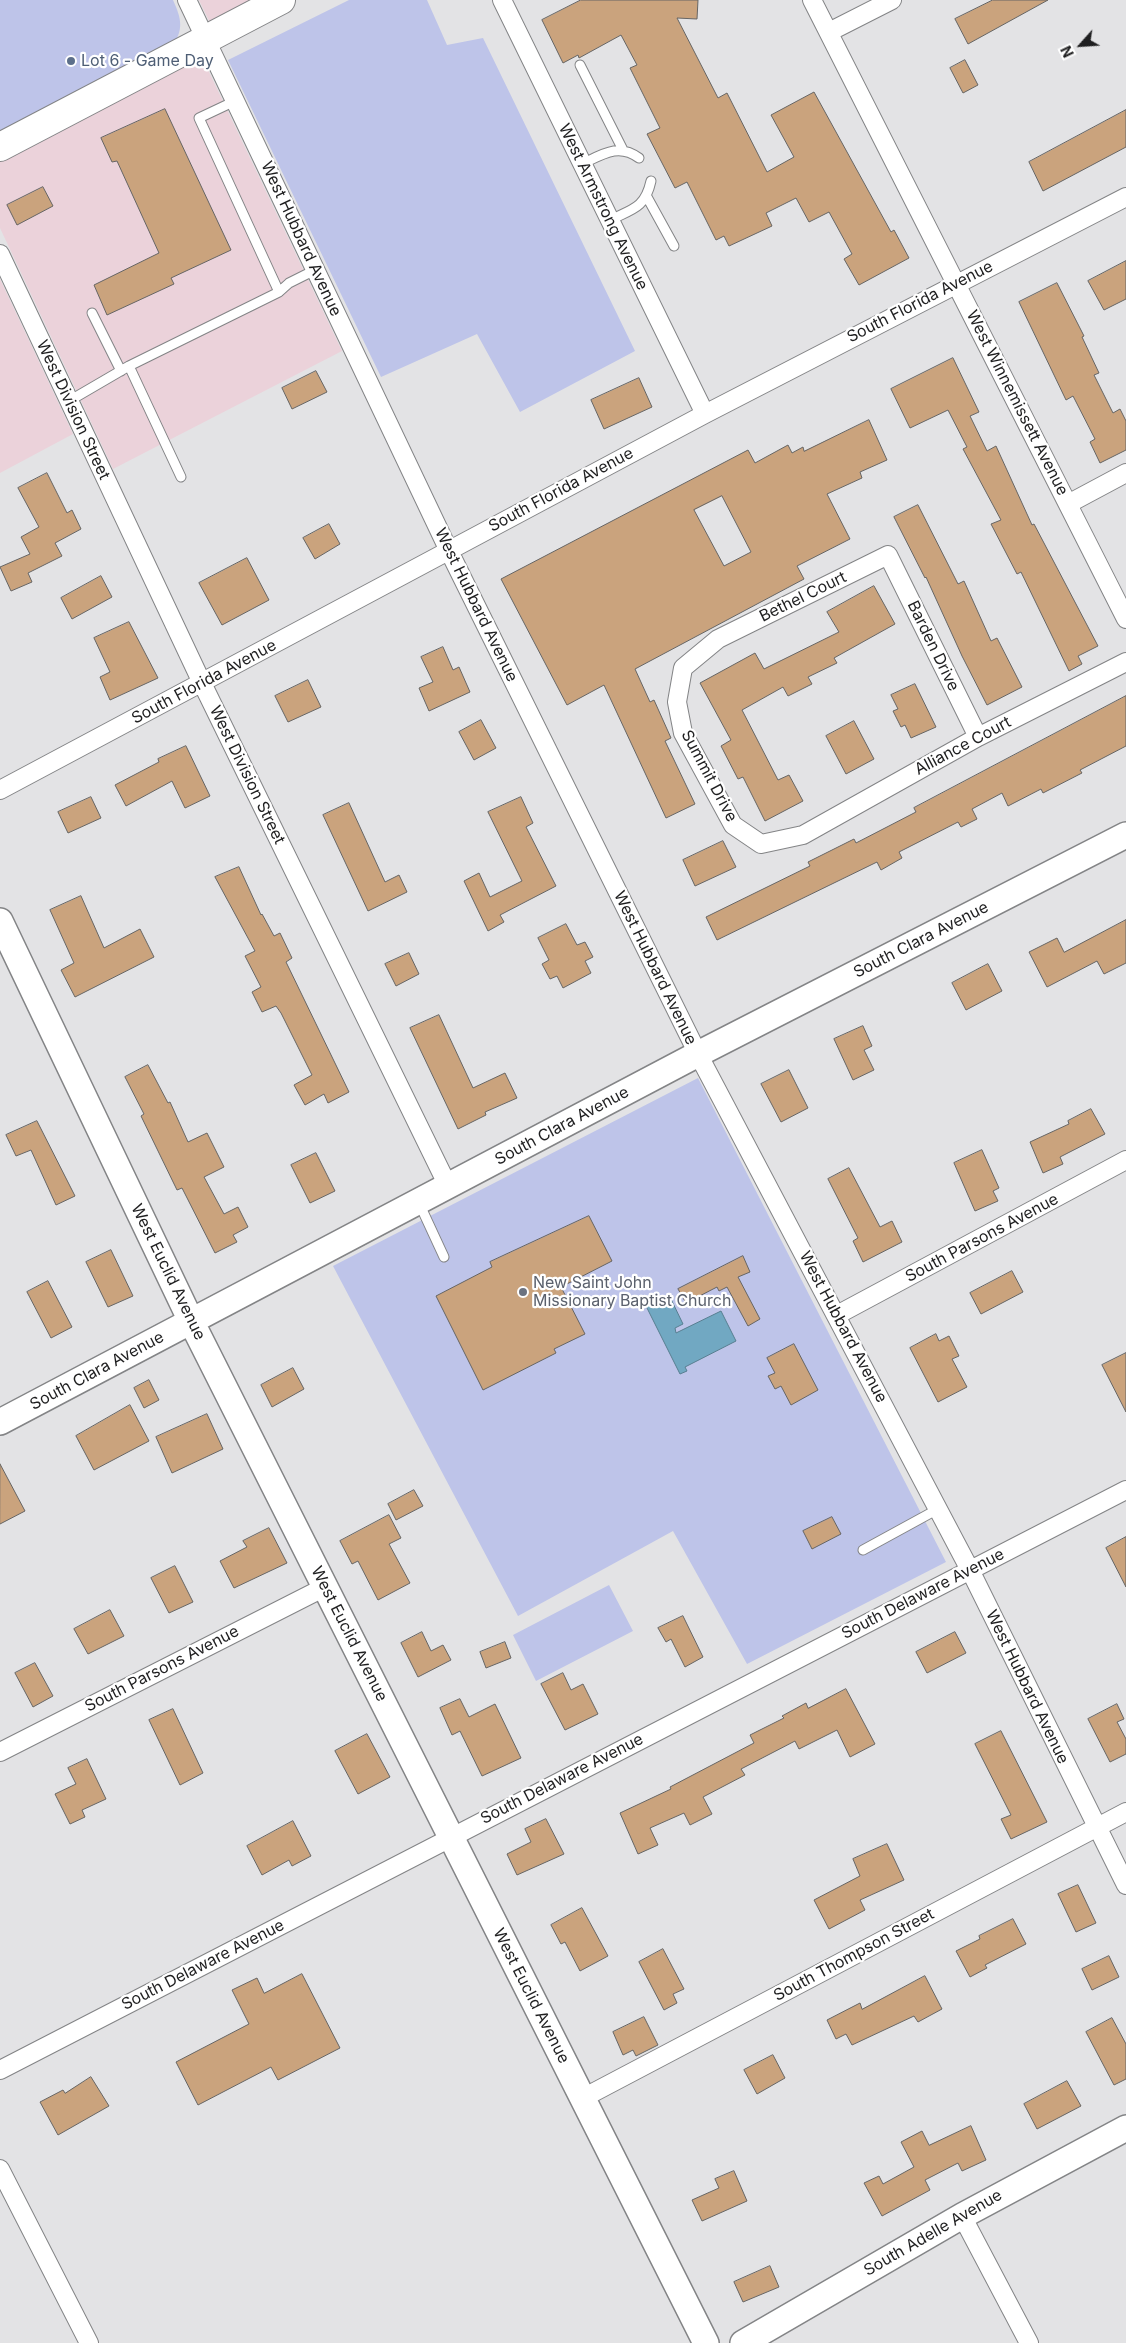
<!DOCTYPE html>
<html>
<head>
<meta charset="utf-8">
<style>
  body { margin:0 }
  #map { position:relative; width:1126px; height:2343px; overflow:hidden; background:#e3e3e5; font-family:Inter,sans-serif }
  canvas { display:block }
  .north { position:absolute; left:1056px; top:20px; width:50px; height:50px; -webkit-text-stroke:4px #fff; paint-order:stroke; rotate:244deg; font-size:14px; font-weight:700; line-height:20px; text-align:center; color:#1f1f20 }
  .north::after { content:''; display:block; margin:auto; width:18px; height:22px; background:#1f1f20; clip-path:polygon(50% 0,100% 100%,50% 72%,0 100%) }
</style>
</head>
<body>
<div id="map">
<canvas width="1126" height="2343"></canvas>
<div class="north">N</div>
</div>
<script>
const c = document.querySelector('canvas').getContext('2d');
c.lineJoin = 'round';
function fill(path, color) { c.fillStyle = color; c.fill(path, 'evenodd'); }
function strokePath(path, color, width, dash) { c.strokeStyle = color; c.lineWidth = width; c.lineCap = dash ? 'butt' : 'round'; c.setLineDash(dash || []); c.stroke(path); }
function label(font, color, halo, rows, align = 'center') {
  c.font = font + ' Inter,sans-serif'; c.lineWidth = 4.5; c.setLineDash([]); c.textBaseline = 'middle'; c.strokeStyle = halo; c.fillStyle = color; for (const [text, x, y, turn = 0] of rows) {
    c.save(); c.translate(x, y); c.rotate((+turn || 0) * Math.PI / 180); c.textAlign = isNaN(turn) ? turn : align; if (halo) c.strokeText(text, 0, 0); c.fillText(text, 0, 0); c.restore();
  }
}
fill(new Path2D(`
  M 199,0 L 260,0 L 211,25 Z
  M 200,53 L 342,351 L 113,469 L 0,228 L 0,158 Z
  M 0,279 L 73,434 L 0,473 Z`), '#ebd2da');
fill(new Path2D(`
  M 0,0 L 173,0 C 182,20 184,30 171,48 L 0,134 Z
  M 349,0 L 427,0 L 447,45 L 483,38 L 635,351 L 520,412 L 477,334 L 381,377 L 228,60 Z
  M 698,1078 L 946,1562 L 747,1664 L 673,1531 L 518,1616 L 333,1266 Z
  M 609,1585 L 633,1631 L 536,1681 L 513,1635 Z`), '#bec4e9');
const water = new Path2D(`
  M 669,1295 L 683,1324 L 675,1328 L 676,1333 L 721,1311 L 736,1341 L 685,1367 L 687,1371 L 680,1374 L 646,1306 Z`);
fill(water, '#71a8c2');
strokePath(water, '#587f91', 1);
const building = new Path2D(`
  M 581,0 L 698,0 L 697,19 L 677,18 L 718,98 L 727,93 L 767,172 L 794,157 L 771,115 L 814,92 L 891,232 L 894,230 L 909,258 L 859,285 L 844,259 L 852,254 L 829,212 L 809,222 L 796,198 L 766,213 L 772,226 L 729,246 L 724,236 L 716,240 L 687,182 L 675,188 L 647,134 L 660,128 L 630,68 L 637,65 L 621,35 L 579,58 L 578,55 L 563,63 L 542,20 Z
  M 993,0 L 1048,0 L 968,44 L 955,19 Z
  M 965,60 L 978,85 L 963,93 L 950,68 Z
  M 165,109 L 231,250 L 171,278 L 174,284 L 107,315 L 94,285 L 159,253 L 117,161 L 112,162 L 101,138 Z
  M 1126,110 L 1126,147 L 1043,191 L 1029,162 Z
  M 43,187 L 53,206 L 17,225 L 7,205 Z
  M 1126,261 L 1126,299 L 1104,310 L 1088,281 Z
  M 1057,283 L 1084,336 L 1082,337 L 1099,373 L 1094,375 L 1113,413 L 1120,409 L 1126,421 L 1126,450 L 1100,463 L 1090,442 L 1095,439 L 1073,396 L 1066,400 L 1019,302 Z
  M 953,358 L 979,412 L 970,416 L 987,451 L 996,446 L 1032,525 L 1034,524 L 1098,646 L 1078,656 L 1082,664 L 1069,671 L 1021,572 L 1017,574 L 991,524 L 1001,520 L 963,449 L 967,447 L 948,410 L 910,428 L 891,389 Z
  M 316,371 L 327,392 L 292,409 L 282,388 Z
  M 639,378 L 652,407 L 604,429 L 591,400 Z
  M 869,420 L 887,460 L 860,472 L 862,478 L 827,494 L 850,539 L 797,566 L 804,579 L 635,669 L 650,702 L 654,700 L 671,738 L 665,741 L 695,804 L 666,818 L 604,685 L 567,705 L 501,579 L 748,450 L 755,463 L 788,445 L 792,453 L 803,447 L 804,451 ZM 722,496 L 751,552 L 724,566 L 694,510 Z
  M 47,473 L 67,513 L 72,510 L 81,529 L 55,543 L 62,556 L 28,573 L 32,582 L 11,591 L 0,567 L 30,554 L 21,537 L 39,527 L 18,488 Z
  M 918,505 L 958,584 L 964,581 L 991,641 L 997,638 L 1022,687 L 987,705 L 962,656 L 926,577 L 925,578 L 894,517 Z
  M 329,524 L 340,544 L 315,559 L 303,538 Z
  M 247,558 L 269,600 L 222,625 L 199,583 Z
  M 101,576 L 112,597 L 72,619 L 61,598 Z
  M 874,586 L 895,624 L 834,658 L 837,663 L 808,677 L 812,684 L 788,696 L 783,687 L 742,710 L 778,780 L 789,775 L 803,801 L 765,821 L 743,777 L 738,779 L 721,746 L 731,740 L 700,683 L 755,653 L 764,669 L 839,632 L 827,612 Z
  M 129,622 L 158,678 L 110,700 L 100,677 L 110,672 L 94,638 Z
  M 443,647 L 453,670 L 459,667 L 470,692 L 429,711 L 419,688 L 433,682 L 421,657 Z
  M 308,680 L 321,707 L 288,722 L 275,696 Z
  M 915,684 L 936,727 L 911,738 L 905,725 L 901,727 L 893,711 L 898,709 L 891,695 Z
  M 1126,696 L 1126,746 L 1080,770 L 1082,773 L 1043,793 L 1041,789 L 1008,806 L 1002,793 L 972,809 L 977,819 L 961,827 L 958,822 L 899,852 L 902,858 L 881,870 L 877,862 L 717,940 L 706,917 L 810,866 L 808,862 L 854,839 L 856,843 L 916,812 L 914,808 Z
  M 481,720 L 496,748 L 474,760 L 459,732 Z
  M 854,721 L 874,759 L 846,774 L 826,736 Z
  M 186,746 L 210,796 L 185,808 L 172,781 L 126,806 L 115,785 L 159,762 L 158,759 Z
  M 91,797 L 101,818 L 68,833 L 58,812 Z
  M 521,797 L 533,823 L 526,827 L 556,886 L 500,915 L 504,922 L 488,931 L 464,881 L 479,873 L 490,897 L 522,881 L 488,812 Z
  M 349,803 L 385,882 L 399,875 L 407,892 L 368,911 L 323,815 Z
  M 723,841 L 736,867 L 695,886 L 683,860 Z
  M 239,867 L 261,915 L 262,914 L 274,936 L 280,933 L 292,958 L 286,962 L 349,1092 L 328,1103 L 324,1094 L 305,1105 L 294,1085 L 312,1075 L 281,1013 L 276,1006 L 262,1012 L 252,992 L 261,987 L 245,956 L 255,951 L 215,877 Z
  M 81,896 L 104,948 L 140,929 L 154,957 L 75,997 L 61,970 L 74,963 L 50,910 Z
  M 1126,920 L 1126,963 L 1104,974 L 1097,961 L 1047,987 L 1029,952 L 1057,938 L 1064,952 Z
  M 566,924 L 577,945 L 585,942 L 593,957 L 585,961 L 591,973 L 563,988 L 557,976 L 550,979 L 542,964 L 549,960 L 538,938 Z
  M 409,953 L 419,974 L 396,986 L 385,964 Z
  M 988,964 L 1002,991 L 966,1010 L 952,983 Z
  M 439,1015 L 473,1088 L 505,1073 L 517,1098 L 485,1112 L 486,1115 L 458,1129 L 410,1028 Z
  M 863,1026 L 872,1046 L 864,1050 L 874,1070 L 853,1080 L 834,1039 Z
  M 148,1065 L 168,1103 L 170,1102 L 188,1142 L 207,1133 L 224,1167 L 204,1177 L 224,1214 L 238,1207 L 248,1227 L 233,1235 L 237,1242 L 215,1253 L 182,1188 L 177,1190 L 141,1116 L 144,1114 L 125,1077 Z
  M 789,1070 L 808,1108 L 781,1122 L 761,1084 Z
  M 1091,1109 L 1105,1134 L 1060,1157 L 1063,1164 L 1043,1173 L 1030,1142 L 1069,1124 L 1068,1121 Z
  M 37,1121 L 75,1196 L 56,1205 L 31,1150 L 16,1156 L 6,1135 Z
  M 982,1150 L 999,1188 L 993,1191 L 998,1201 L 975,1211 L 954,1163 Z
  M 316,1153 L 335,1191 L 310,1203 L 291,1165 Z
  M 849,1168 L 880,1227 L 892,1221 L 902,1242 L 863,1262 L 853,1241 L 858,1238 L 828,1179 Z
  M 589,1216 L 612,1261 L 561,1287 L 585,1334 L 554,1349 L 556,1353 L 483,1390 L 436,1296 L 492,1267 L 490,1262 Z
  M 111,1250 L 133,1296 L 108,1307 L 86,1262 Z
  M 743,1256 L 750,1272 L 738,1277 L 760,1319 L 748,1326 L 727,1287 L 719,1291 L 717,1287 L 686,1303 L 678,1289 Z
  M 1012,1271 L 1023,1292 L 981,1314 L 970,1293 Z
  M 48,1281 L 72,1327 L 51,1338 L 27,1292 Z
  M 936,1334 L 939,1341 L 949,1336 L 959,1356 L 952,1359 L 967,1387 L 938,1402 L 910,1348 Z
  M 794,1344 L 818,1390 L 791,1405 L 781,1386 L 775,1389 L 768,1376 L 775,1373 L 767,1358 Z
  M 1126,1353 L 1126,1412 L 1102,1365 Z
  M 293,1368 L 304,1389 L 272,1407 L 261,1385 Z
  M 149,1380 L 159,1400 L 144,1408 L 134,1388 Z
  M 130,1405 L 149,1441 L 94,1470 L 76,1436 Z
  M 207,1414 L 223,1449 L 172,1473 L 156,1437 Z
  M 0,1464 L 25,1511 L 0,1524 Z
  M 414,1490 L 423,1506 L 396,1520 L 388,1504 Z
  M 389,1515 L 401,1538 L 389,1544 L 410,1583 L 378,1600 L 358,1561 L 352,1564 L 340,1541 Z
  M 832,1517 L 841,1534 L 812,1549 L 803,1531 Z
  M 269,1528 L 287,1563 L 234,1588 L 220,1561 L 247,1547 L 243,1541 Z
  M 1126,1537 L 1126,1587 L 1106,1548 Z
  M 175,1566 L 193,1602 L 169,1613 L 151,1578 Z
  M 110,1610 L 124,1636 L 88,1654 L 74,1629 Z
  M 683,1616 L 703,1657 L 685,1667 L 671,1639 L 666,1642 L 658,1628 Z
  M 422,1632 L 431,1651 L 443,1645 L 451,1660 L 418,1677 L 401,1643 Z
  M 955,1632 L 966,1653 L 927,1673 L 916,1652 Z
  M 505,1642 L 511,1658 L 486,1668 L 480,1652 Z
  M 35,1663 L 53,1696 L 33,1707 L 15,1673 Z
  M 563,1673 L 571,1690 L 583,1684 L 598,1714 L 565,1730 L 541,1684 Z
  M 846,1689 L 875,1744 L 850,1757 L 837,1730 L 799,1749 L 795,1741 L 741,1769 L 745,1775 L 703,1797 L 712,1814 L 690,1825 L 684,1813 L 650,1828 L 658,1845 L 638,1854 L 620,1813 L 671,1789 L 670,1787 L 754,1743 L 750,1735 L 784,1718 L 782,1716 L 806,1703 L 808,1708 Z
  M 460,1699 L 469,1717 L 495,1704 L 521,1758 L 482,1776 L 460,1731 L 452,1735 L 440,1708 Z
  M 1117,1704 L 1124,1719 L 1117,1722 L 1126,1739 L 1126,1754 L 1110,1762 L 1088,1719 Z
  M 173,1709 L 203,1773 L 180,1785 L 149,1720 Z
  M 1001,1731 L 1047,1822 L 1011,1839 L 1001,1819 L 1011,1815 L 975,1744 Z
  M 367,1734 L 390,1777 L 358,1794 L 335,1751 Z
  M 87,1759 L 106,1799 L 82,1810 L 85,1817 L 70,1824 L 55,1794 L 76,1784 L 68,1768 Z
  M 546,1819 L 564,1854 L 517,1875 L 507,1854 L 531,1842 L 525,1829 Z
  M 293,1821 L 311,1856 L 292,1866 L 289,1860 L 262,1875 L 247,1846 Z
  M 887,1844 L 904,1880 L 860,1900 L 865,1910 L 829,1929 L 814,1900 L 860,1876 L 853,1859 Z
  M 1078,1885 L 1096,1923 L 1076,1932 L 1058,1894 Z
  M 582,1908 L 608,1956 L 580,1971 L 565,1942 L 561,1944 L 551,1925 Z
  M 1013,1919 L 1026,1944 L 985,1965 L 987,1968 L 970,1977 L 956,1951 L 980,1939 L 979,1936 Z
  M 663,1949 L 684,1989 L 673,1994 L 677,2003 L 664,2010 L 639,1962 Z
  M 1109,1956 L 1119,1977 L 1092,1990 L 1082,1969 Z
  M 302,1974 L 340,2048 L 278,2080 L 271,2067 L 198,2105 L 176,2062 L 249,2024 L 232,1990 L 257,1978 L 264,1993 Z
  M 925,1976 L 942,2009 L 918,2022 L 914,2016 L 852,2045 L 846,2034 L 836,2039 L 827,2020 L 860,2003 L 862,2009 Z
  M 644,2017 L 658,2045 L 636,2056 L 633,2050 L 623,2055 L 613,2032 Z
  M 1112,2018 L 1126,2044 L 1126,2079 L 1114,2085 L 1086,2032 Z
  M 773,2055 L 785,2078 L 757,2094 L 744,2070 Z
  M 91,2077 L 109,2106 L 58,2135 L 40,2102 L 63,2090 L 65,2093 Z
  M 1067,2081 L 1081,2106 L 1037,2129 L 1024,2104 Z
  M 971,2126 L 986,2160 L 962,2171 L 958,2163 L 925,2180 L 930,2190 L 882,2216 L 864,2183 L 879,2176 L 883,2184 L 914,2167 L 901,2142 L 922,2131 L 929,2145 Z
  M 734,2171 L 747,2201 L 702,2221 L 692,2200 L 719,2188 L 715,2179 Z
  M 770,2266 L 779,2287 L 743,2302 L 734,2282 Z`);
fill(building, '#caa37d');
strokePath(building, '#666564', 1);
const lane = new Path2D(`
  M 580,65 L 623,150
  M 235,101 L 199,118 L 279,292
  M 582,164 C 603,154 619,143 639,158
  M 647,197 L 674,246
  M 610,220 C 633,209 645,208 651,181
  M 92,313 L 121,371
  M 129,366 L 181,477
  M 69,401 L 129,366 L 279,292 L 289,283 L 315,270
  M 419,1203 L 444,1257
  M 863,1550 L 938,1509`);
const street = new Path2D(`
  M 187,0 L 449,551 L 698,1054 L 970,1570 L 1126,1885
  M 502,0 L 705,414
  M 812,0 L 1126,619
  M 829,32 L 892,0
  M 0,254 L 202,683 L 448,1186
  M 1068,504 L 1126,473
  M 978,737 L 888,555 L 718,639 L 683,668 L 677,702 L 683,733 L 733,825 L 761,844 L 803,835 L 978,737 L 1126,662
  M 0,790 L 705,414 L 1126,197
  M 837,1315 L 1126,1160
  M 0,1752 L 325,1587
  M 0,2070 L 1126,1490
  M 583,2098 L 1126,1812
  M 0,2169 L 89,2343
  M 962,2216 L 1029,2343`);
const secondary = new Path2D(`
  M 0,921 L 191,1321 L 706,2343
  M 0,1422 L 698,1054 L 1126,835
  M 743,2343 L 962,2216 L 1126,2128`);
const primary = new Path2D(`
  M 0,147 L 281,0`);
strokePath(lane, '#838486', 11);
strokePath(street, '#838486', 20);
strokePath(secondary, '#838486', 28);
strokePath(primary, '#838486', 30);
strokePath(lane, '#fff', 9);
strokePath(street, '#fff', 18);
strokePath(secondary, '#fff', 25);
strokePath(primary, '#fff', 28);
for (const [x, y, r, color] of [
  [71,61,5,"#5c6f8a"],
  [523,1292,5,"#6b7280"]
]) { const dot = new Path2D(); dot.arc(x, y, r, 0, 2 * Math.PI); c.fillStyle = color; c.fill(dot); strokePath(dot, '#fff', 2); }
label('16px', '#4e5e75', '#fff', [
  ["Lot 6 - Game Day",81,61]
], 'left');
label('16px', '#1f1f20', '#fff', [
  ["West Armstrong Avenue",603,207,64],
  ["West Hubbard Avenue",301,239,65],
  ["South Florida Avenue",920,302,-27],
  ["West Winnemissett Avenue",1017,403,63],
  ["West Division Street",73,410,65],
  ["South Florida Avenue",561,490,-28],
  ["Bethel Court",803,597,-26],
  ["West Hubbard Avenue",476,605,64],
  ["Barden Drive",933,646,64],
  ["South Florida Avenue",204,682,-28],
  ["Alliance Court",963,746,-28],
  ["West Division Street",247,775,64],
  ["Summit Drive",709,776,62],
  ["South Clara Avenue",921,940,-27],
  ["West Hubbard Avenue",655,968,64],
  ["South Clara Avenue",562,1126,-28],
  ["South Parsons Avenue",982,1238,-28],
  ["West Euclid Avenue",168,1272,64],
  ["West Hubbard Avenue",843,1327,62],
  ["South Clara Avenue",97,1371,-28],
  ["South Delaware Avenue",923,1594,-27],
  ["West Euclid Avenue",349,1634,63],
  ["South Parsons Avenue",162,1669,-27],
  ["West Hubbard Avenue",1027,1687,64],
  ["South Delaware Avenue",562,1779,-27],
  ["South Thompson Street",854,1955,-28],
  ["South Delaware Avenue",203,1965,-27],
  ["West Euclid Avenue",531,1996,63],
  ["South Adelle Avenue",933,2233,-30]
]);
label('16px', '#5b616d', '#fff', [
  ["New Saint John",533,1283],
  ["Missionary Baptist Church",533,1301]
], 'left');
</script>
</body>
</html>
